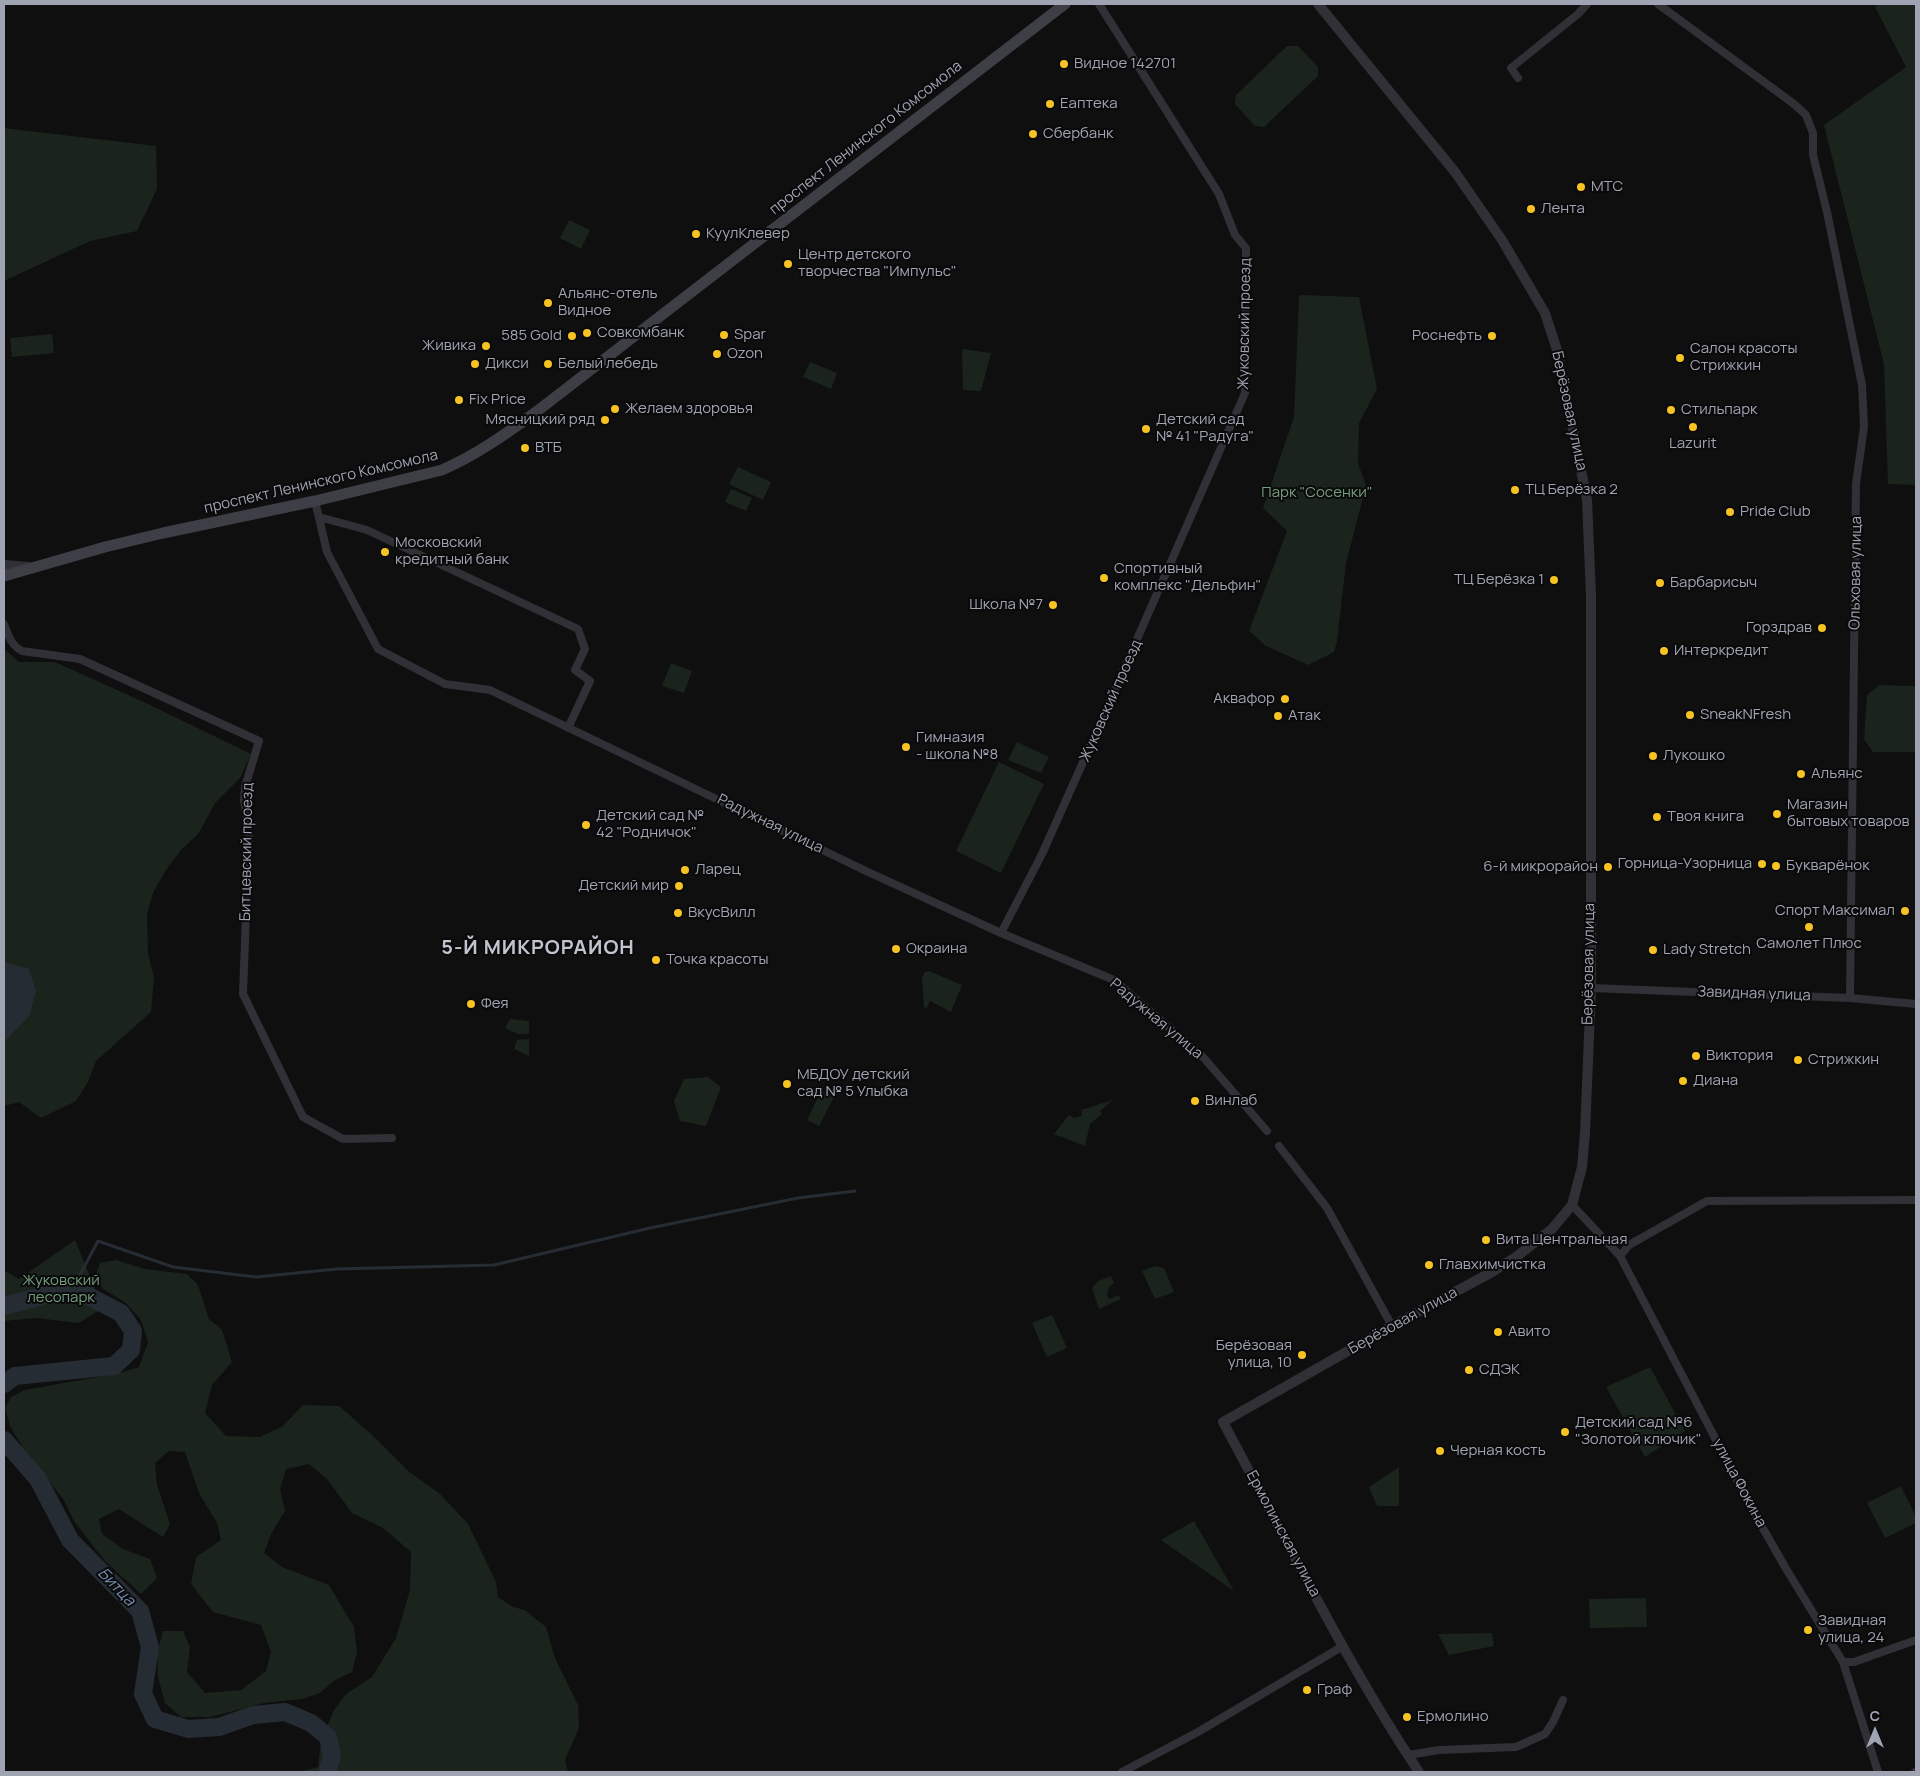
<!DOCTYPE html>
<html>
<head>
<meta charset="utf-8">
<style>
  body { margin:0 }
  #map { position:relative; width:1920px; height:1776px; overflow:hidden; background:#0f0f10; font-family:Manrope,sans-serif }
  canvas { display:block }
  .frame { position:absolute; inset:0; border:5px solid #a0a3b2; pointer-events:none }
  .north { position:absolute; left:1850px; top:1706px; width:50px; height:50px; -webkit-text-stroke:4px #0a0a0b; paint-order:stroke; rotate:0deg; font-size:14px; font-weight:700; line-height:20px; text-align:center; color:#a0a3b2 }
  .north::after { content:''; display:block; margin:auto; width:18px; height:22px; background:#a0a3b2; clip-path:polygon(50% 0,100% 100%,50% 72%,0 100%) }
</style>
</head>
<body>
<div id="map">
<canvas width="1920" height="1776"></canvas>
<div class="frame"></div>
<div class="north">С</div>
</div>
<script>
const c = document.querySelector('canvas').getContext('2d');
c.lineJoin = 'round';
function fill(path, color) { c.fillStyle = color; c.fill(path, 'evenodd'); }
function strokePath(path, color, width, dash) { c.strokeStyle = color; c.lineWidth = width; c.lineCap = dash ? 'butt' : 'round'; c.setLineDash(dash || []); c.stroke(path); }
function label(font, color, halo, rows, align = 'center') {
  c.font = font + ' Manrope,sans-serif'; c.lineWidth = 4; c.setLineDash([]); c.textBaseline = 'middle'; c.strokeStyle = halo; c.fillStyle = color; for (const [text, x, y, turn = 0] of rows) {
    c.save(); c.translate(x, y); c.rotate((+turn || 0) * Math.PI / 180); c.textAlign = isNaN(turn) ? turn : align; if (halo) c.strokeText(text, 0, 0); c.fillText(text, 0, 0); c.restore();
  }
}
fill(new Path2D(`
  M 1880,4 L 1916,4 L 1916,485 L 1888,484 L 1884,364 L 1824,125 L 1906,67 L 1875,7 Z
  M 1287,46 L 1298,46 L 1318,67 L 1318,76 L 1264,127 L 1255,126 L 1235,104 L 1236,95 Z
  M 4,128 L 156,146 L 157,189 L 137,231 L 90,241 L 4,281 Z
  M 569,220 L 590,230 L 581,249 L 560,238 Z
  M 1299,295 L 1359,297 L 1377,389 L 1359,423 L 1358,463 L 1366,486 L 1346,563 L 1337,641 L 1334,652 L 1308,665 L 1266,646 L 1249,631 L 1287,531 L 1263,508 L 1294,417 Z
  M 52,334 L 54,353 L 12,357 L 10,338 Z
  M 962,349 L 991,353 L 981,391 L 963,390 Z
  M 810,362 L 837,373 L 831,389 L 803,377 Z
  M 738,467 L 771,482 L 763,500 L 729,484 Z
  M 731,489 L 752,498 L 746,511 L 725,502 Z
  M 4,649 L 19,662 L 55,662 L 148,704 L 251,754 L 240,778 L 215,803 L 199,833 L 181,850 L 166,870 L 153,893 L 147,914 L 148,953 L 154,978 L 151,1012 L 96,1061 L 88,1082 L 76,1101 L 41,1118 L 19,1102 L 4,1106 Z
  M 671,663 L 692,671 L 684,693 L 662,686 Z
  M 1879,685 L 1916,686 L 1916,752 L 1873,752 L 1864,739 L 1867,695 Z
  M 1017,742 L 1049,757 L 1041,773 L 1008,760 Z
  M 999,762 L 1044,784 L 1001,873 L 956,851 Z
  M 929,971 L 962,985 L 951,1012 L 930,1001 L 926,1009 L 924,1007 L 922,978 L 925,972 Z
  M 510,1019 L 529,1021 L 529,1034 L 518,1034 L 505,1028 Z
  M 529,1039 L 529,1056 L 514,1049 L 517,1040 Z
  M 708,1077 L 721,1087 L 706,1126 L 680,1121 L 674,1101 L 684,1079 Z
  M 821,1091 L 834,1097 L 819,1126 L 807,1120 Z
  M 1113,1100 L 1100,1111 L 1102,1114 L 1090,1124 L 1085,1146 L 1054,1134 L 1069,1115 L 1074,1118 L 1082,1116 L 1081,1110 Z
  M 75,1240 L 103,1308 L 79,1323 L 36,1318 L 4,1321 L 4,1270 L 19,1279 Z
  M 116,1260 L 145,1269 L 187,1274 L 198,1285 L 209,1319 L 222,1330 L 232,1362 L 212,1385 L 205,1413 L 226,1436 L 260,1437 L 283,1426 L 303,1405 L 339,1406 L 371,1434 L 408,1471 L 440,1494 L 468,1524 L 496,1582 L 498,1597 L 513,1607 L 525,1610 L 546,1627 L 555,1658 L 578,1705 L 579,1728 L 565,1760 L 568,1772 L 299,1772 L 318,1767 L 321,1741 L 334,1710 L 346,1694 L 372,1677 L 396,1638 L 410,1590 L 411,1552 L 383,1528 L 352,1513 L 327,1479 L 309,1464 L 286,1469 L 280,1489 L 285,1511 L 271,1534 L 264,1553 L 282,1567 L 329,1585 L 354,1627 L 357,1652 L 352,1672 L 335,1680 L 320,1693 L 302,1699 L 264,1703 L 210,1717 L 181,1717 L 165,1703 L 158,1677 L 157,1653 L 163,1631 L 183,1631 L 190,1647 L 187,1672 L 205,1693 L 241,1690 L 266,1671 L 271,1652 L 261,1625 L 213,1612 L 191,1584 L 196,1557 L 221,1540 L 217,1523 L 199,1493 L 185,1452 L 169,1451 L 155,1463 L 157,1485 L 170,1524 L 163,1537 L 119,1509 L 99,1519 L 102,1534 L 123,1549 L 150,1559 L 157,1578 L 141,1594 L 105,1561 L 74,1521 L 64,1500 L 23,1448 L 10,1426 L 5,1408 L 11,1397 L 25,1390 L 115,1374 L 139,1367 L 148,1342 L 141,1320 L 126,1303 L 103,1289 L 95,1277 L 100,1263 Z
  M 1155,1266 L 1164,1268 L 1174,1292 L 1155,1299 L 1142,1271 Z
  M 1111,1276 L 1114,1283 L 1109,1287 L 1107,1294 L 1109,1299 L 1119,1295 L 1121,1299 L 1099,1309 L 1092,1288 L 1098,1281 Z
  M 1052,1315 L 1067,1348 L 1047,1357 L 1032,1323 Z
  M 1650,1367 L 1685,1431 L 1645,1457 L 1606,1387 Z
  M 1399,1467 L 1399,1506 L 1377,1506 L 1369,1487 Z
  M 1901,1486 L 1916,1517 L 1916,1523 L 1885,1538 L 1867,1503 Z
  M 1194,1521 L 1234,1591 L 1161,1540 Z
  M 1646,1598 L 1647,1627 L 1590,1628 L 1589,1599 Z
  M 1492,1633 L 1494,1646 L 1449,1655 L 1438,1634 Z`), '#1b231d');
fill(new Path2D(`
  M 4,962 L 29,969 L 36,991 L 29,1016 L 4,1042 Z`), '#262c34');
strokePath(new Path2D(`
  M 73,1288 L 98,1241 L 173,1267 L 256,1277 L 337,1269 L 494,1265 L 650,1228 L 798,1198 L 855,1191`), '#262c34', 3);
strokePath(new Path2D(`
  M 4,1306 L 73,1288 L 121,1313 L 133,1331 L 131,1350 L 114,1366 L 15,1376 L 4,1384
  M 4,1440 L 38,1479 L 70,1540 L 140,1611 L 150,1647 L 143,1694 L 155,1719 L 188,1729 L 219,1727 L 253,1715 L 285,1712 L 311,1723 L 328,1737 L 332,1757 L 327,1772`), '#262c34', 18);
strokePath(new Path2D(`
  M 1658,4 L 1794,104 L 1806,115 L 1813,133 L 1813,155 L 1827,212 L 1862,385 L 1864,427 L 1856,484 L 1850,998
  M 1518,78 L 1511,68 L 1578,14 L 1587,4
  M 315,501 L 327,552 L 378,649 L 445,684 L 490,690 L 866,871 L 1001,933 L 1114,980 L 1203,1057 L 1267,1131
  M 319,517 L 367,530 L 578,629 L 585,649 L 575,670 L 590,681 L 568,728
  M 4,624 C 8,635 11,645 22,651 L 80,659 L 259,741 L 245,787 L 244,800 L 249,835 L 243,994 L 303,1117 L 343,1139 L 392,1138
  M 1001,933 L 1042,854 L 1088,751 L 1245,393 L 1246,248 L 1235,235 L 1219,194 L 1099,4
  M 1591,988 L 1850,998 L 1916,1004
  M 1279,1146 L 1327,1208 L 1392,1326
  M 1572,1205 L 1620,1256 L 1752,1509 L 1785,1567 L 1843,1662 L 1878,1772
  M 1620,1256 L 1629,1245 L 1707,1201 L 1916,1200
  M 1843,1662 L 1854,1662 L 1916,1640
  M 1408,1755 L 1439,1750 L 1516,1747 L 1545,1734 L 1553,1722 L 1563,1700
  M 1122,1772 L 1198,1732 L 1343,1646
  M 1915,1772 L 1916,1772`), '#303036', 8);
strokePath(new Path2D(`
  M 1318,4 L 1455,172 L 1502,240 L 1545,313 L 1557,350 L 1587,500 L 1591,596 L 1591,988 L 1585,1133 L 1582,1167 L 1572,1205 L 1552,1229 L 1516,1257 L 1492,1272 L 1392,1326 L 1223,1422 C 1286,1539 1345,1661 1419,1772
  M 4,565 L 29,567`), '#303036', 10);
strokePath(new Path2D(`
  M 4,576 L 105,547 L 163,533 L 315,501 L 442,470 C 476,455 506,434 536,412 L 1065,4`), '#3e3f46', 11);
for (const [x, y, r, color] of [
  [1064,64,5,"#f6c322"],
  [1050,104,5,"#f6c322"],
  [1033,134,5,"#f6c322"],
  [1581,187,5,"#f6c322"],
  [1531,209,5,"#f6c322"],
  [696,234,5,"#f6c322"],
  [788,264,5,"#f6c322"],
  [548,303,5,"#f6c322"],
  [587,333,5,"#f6c322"],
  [724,335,5,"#f6c322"],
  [572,336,5,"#f6c322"],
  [1492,336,5,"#f6c322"],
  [486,346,5,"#f6c322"],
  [717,354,5,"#f6c322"],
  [1680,358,5,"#f6c322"],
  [475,364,5,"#f6c322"],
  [548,364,5,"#f6c322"],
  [459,400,5,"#f6c322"],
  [615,409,5,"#f6c322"],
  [1671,410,5,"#f6c322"],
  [605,420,5,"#f6c322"],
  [1693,427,5,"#f6c322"],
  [1146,429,5,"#f6c322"],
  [525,448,5,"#f6c322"],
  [1515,490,5,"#f6c322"],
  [1730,512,5,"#f6c322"],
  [385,552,5,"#f6c322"],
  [1104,578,5,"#f6c322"],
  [1554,580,5,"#f6c322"],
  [1660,583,5,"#f6c322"],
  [1053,605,5,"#f6c322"],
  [1822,628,5,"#f6c322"],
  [1664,651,5,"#f6c322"],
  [1285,699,5,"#f6c322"],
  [1690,715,5,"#f6c322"],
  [1278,716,5,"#f6c322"],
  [906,747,5,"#f6c322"],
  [1653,756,5,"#f6c322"],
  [1801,774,5,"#f6c322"],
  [1777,814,5,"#f6c322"],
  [1657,817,5,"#f6c322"],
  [586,825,5,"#f6c322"],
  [1762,864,5,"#f6c322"],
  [1776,866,5,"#f6c322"],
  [1608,867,5,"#f6c322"],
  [685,870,5,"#f6c322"],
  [679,886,5,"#f6c322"],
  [1905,911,5,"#f6c322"],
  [678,913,5,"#f6c322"],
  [1809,927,5,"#f6c322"],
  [896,949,5,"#f6c322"],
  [1653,950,5,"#f6c322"],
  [656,960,5,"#f6c322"],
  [471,1004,5,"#f6c322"],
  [1696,1056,5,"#f6c322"],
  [1798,1060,5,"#f6c322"],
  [1683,1081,5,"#f6c322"],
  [787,1084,5,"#f6c322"],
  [1195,1101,5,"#f6c322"],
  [1486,1240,5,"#f6c322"],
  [1429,1265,5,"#f6c322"],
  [1498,1332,5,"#f6c322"],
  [1302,1355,5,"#f6c322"],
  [1469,1370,5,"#f6c322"],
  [1565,1432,5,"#f6c322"],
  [1440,1451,5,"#f6c322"],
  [1808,1630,5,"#f6c322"],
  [1307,1690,5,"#f6c322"],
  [1407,1717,5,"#f6c322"]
]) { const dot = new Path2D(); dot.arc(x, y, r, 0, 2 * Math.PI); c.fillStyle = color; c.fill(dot); strokePath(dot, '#0a0a0b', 2); }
label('15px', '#a0a3b2', '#0a0a0b', [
  ["Видное 142701",1074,64],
  ["Еаптека",1060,104],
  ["Сбербанк",1043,134],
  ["МТС",1591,187],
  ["Лента",1541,209],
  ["КуулКлевер",706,234],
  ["Центр детского",798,255],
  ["творчества \"Импульс\"",798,272],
  ["Альянс-отель",558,294],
  ["Видное",558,311],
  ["Совкомбанк",597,333],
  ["Spar",734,335],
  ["585 Gold",562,336,"right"],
  ["Роснефть",1482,336,"right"],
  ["Живика",476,346,"right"],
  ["Салон красоты",1690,349],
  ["Стрижкин",1690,366],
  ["Ozon",727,354],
  ["Дикси",485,364],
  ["Белый лебедь",558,364],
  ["Fix Price",469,400],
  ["Желаем здоровья",625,409],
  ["Стильпарк",1681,410],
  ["Мясницкий ряд",595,420,"right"],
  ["Детский сад",1156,420],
  ["№ 41 \"Радуга\"",1156,437],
  ["Lazurit",1693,444,"center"],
  ["ВТБ",535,448],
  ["ТЦ Берёзка 2",1525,490],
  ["Pride Club",1740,512],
  ["Московский",395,543],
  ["кредитный банк",395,560],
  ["Спортивный",1114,569],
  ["комплекс \"Дельфин\"",1114,586],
  ["ТЦ Берёзка 1",1544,580,"right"],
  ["Барбарисыч",1670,583],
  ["Школа №7",1043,605,"right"],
  ["Горздрав",1812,628,"right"],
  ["Интеркредит",1674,651],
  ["Аквафор",1275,699,"right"],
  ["SneakNFresh",1700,715],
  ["Атак",1288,716],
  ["Гимназия",916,738],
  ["- школа №8",916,755],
  ["Лукошко",1663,756],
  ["Альянс",1811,774],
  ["Магазин",1787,805],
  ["бытовых товаров",1787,822],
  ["Детский сад №",596,816],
  ["42 \"Родничок\"",596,833],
  ["Твоя книга",1667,817],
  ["Горница-Узорница",1752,864,"right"],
  ["Букварёнок",1786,866],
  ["6-й микрорайон",1598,867,"right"],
  ["Ларец",695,870],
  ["Детский мир",669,886,"right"],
  ["Спорт Максимал",1895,911,"right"],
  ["ВкусВилл",688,913],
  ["Самолет Плюс",1809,944,"center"],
  ["Окраина",906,949],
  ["Lady Stretch",1663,950],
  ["Точка красоты",666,960],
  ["Фея",481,1004],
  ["Виктория",1706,1056],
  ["Стрижкин",1808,1060],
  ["МБДОУ детский",797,1075],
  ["сад № 5 Улыбка",797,1092],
  ["Диана",1693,1081],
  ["Винлаб",1205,1101],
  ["Вита Центральная",1496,1240],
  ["Главхимчистка",1439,1265],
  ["Авито",1508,1332],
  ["Берёзовая",1292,1346,"right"],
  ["улица, 10",1292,1363,"right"],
  ["СДЭК",1479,1370],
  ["Детский сад №6",1575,1423],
  ["\"Золотой ключик\"",1575,1440],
  ["Черная кость",1450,1451],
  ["Завидная",1818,1621],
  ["улица, 24",1818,1638],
  ["Граф",1317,1690],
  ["Ермолино",1417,1717]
], 'left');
label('15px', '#a0a3b2', '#0a0a0b', [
  ["проспект Ленинского Комсомола",866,138,-38],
  ["Жуковский проезд",1245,324,-89],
  ["Берёзовая улица",1569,411,78],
  ["проспект Ленинского Комсомола",321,482,-13],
  ["Ольховая улица",1856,573,-89],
  ["Жуковский проезд",1111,701,-66],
  ["Радужная улица",770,824,26],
  ["Битцевский проезд",247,852,-89],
  ["Берёзовая улица",1589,964,-89],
  ["Завидная улица",1754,994,2],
  ["Радужная улица",1156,1019,40],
  ["Берёзовая улица",1403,1321,-29],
  ["улица Фокина",1739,1483,62],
  ["Ермолинская улица",1283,1534,62]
]);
label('15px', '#769e7c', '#0a0a0b', [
  ["Парк \"Сосенки\"",1317,493],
  ["Жуковский",61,1281],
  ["лесопарк",61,1298]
]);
label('italic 16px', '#758eaf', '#0a0a0b', [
  ["Битца",116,1587,46]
]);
c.letterSpacing = '1px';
label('bold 20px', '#c1c3ce', '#0a0a0b', [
  ["5-Й МИКРОРАЙОН",538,948]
]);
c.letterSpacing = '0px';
</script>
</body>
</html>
